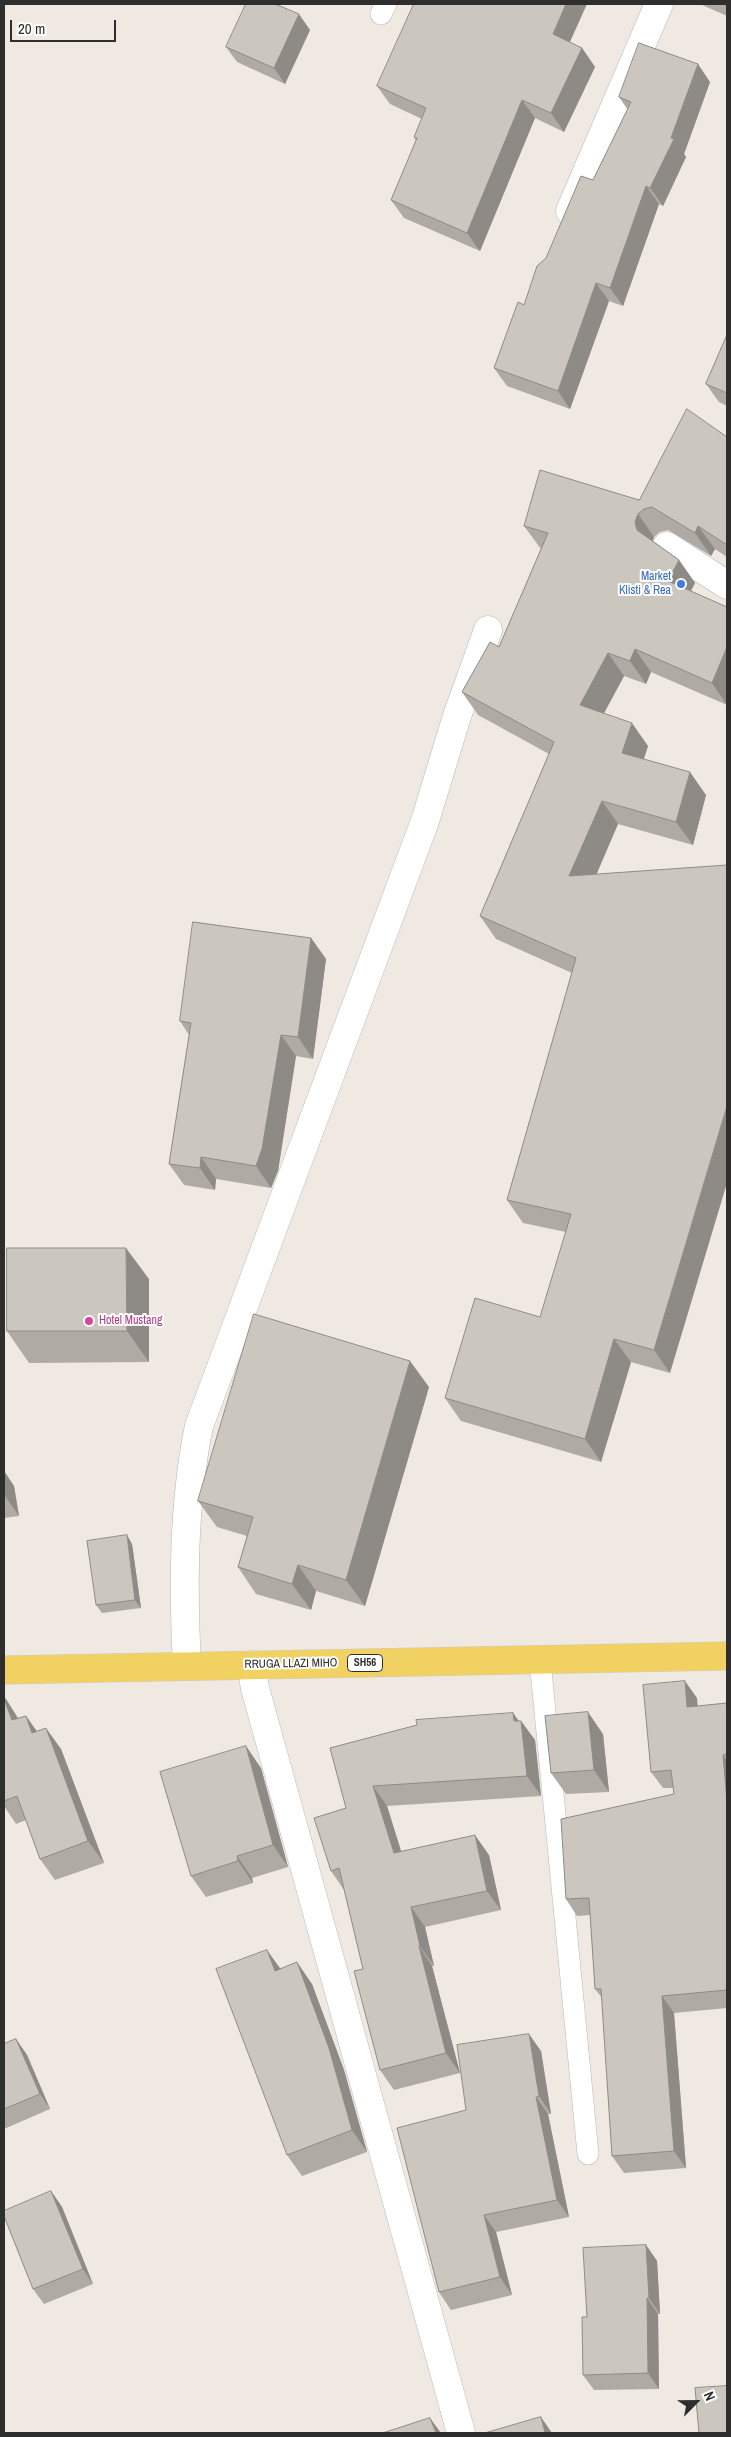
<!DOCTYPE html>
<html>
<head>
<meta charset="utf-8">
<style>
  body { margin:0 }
  #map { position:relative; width:731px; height:2437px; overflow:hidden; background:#efe9e1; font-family:"Archivo Narrow",sans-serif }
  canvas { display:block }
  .frame { position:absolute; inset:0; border:5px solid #2e2e2e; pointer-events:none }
  .north { position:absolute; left:671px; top:2377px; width:50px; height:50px; -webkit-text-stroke:4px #fff; paint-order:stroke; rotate:67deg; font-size:14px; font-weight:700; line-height:20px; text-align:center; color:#2e2e2e }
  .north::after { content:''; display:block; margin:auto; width:18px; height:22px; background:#2e2e2e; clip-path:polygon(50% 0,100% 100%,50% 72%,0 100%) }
  .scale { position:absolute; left:10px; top:20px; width:106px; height:22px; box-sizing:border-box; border:2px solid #2e2e2e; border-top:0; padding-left:6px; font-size:15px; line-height:18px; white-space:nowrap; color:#2e2e2e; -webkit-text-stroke:4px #fff; paint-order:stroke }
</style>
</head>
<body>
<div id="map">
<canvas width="731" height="2437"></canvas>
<div class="frame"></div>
<div class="north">N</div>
<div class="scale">20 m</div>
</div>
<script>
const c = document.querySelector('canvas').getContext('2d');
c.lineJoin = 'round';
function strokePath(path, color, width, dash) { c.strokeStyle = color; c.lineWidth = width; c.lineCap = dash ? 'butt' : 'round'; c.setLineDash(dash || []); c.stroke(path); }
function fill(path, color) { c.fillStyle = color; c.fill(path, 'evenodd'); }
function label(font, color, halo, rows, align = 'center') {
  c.font = font + ' "Archivo Narrow",sans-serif'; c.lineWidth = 4; c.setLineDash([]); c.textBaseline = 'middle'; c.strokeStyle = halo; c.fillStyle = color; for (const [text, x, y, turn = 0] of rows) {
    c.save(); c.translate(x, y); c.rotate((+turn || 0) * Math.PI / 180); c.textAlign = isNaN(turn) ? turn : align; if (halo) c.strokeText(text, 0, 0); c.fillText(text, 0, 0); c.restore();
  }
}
const lane = new Path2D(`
  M 381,14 L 386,4
  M 540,1660 L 588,2154`);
const street = new Path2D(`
  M 570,211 L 659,4
  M 667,546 L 727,585
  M 251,1665 L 255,1688 L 461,2433
  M 187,1666 C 183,1587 183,1504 199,1426 L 425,821 L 457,716 L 488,630`);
const primary = new Path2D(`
  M 4,1670 L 727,1656`);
strokePath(lane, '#b4b7c1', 22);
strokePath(street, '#b4b7c1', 29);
strokePath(primary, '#c9c9c9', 29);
strokePath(lane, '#fff', 21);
strokePath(street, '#fff', 28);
strokePath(primary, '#f2d163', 28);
fill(new Path2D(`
  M 700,4 L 727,4 L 727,16 Z
  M 310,30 L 285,84 L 237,62 L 226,47 Z
  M 570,43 L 582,48 L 595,67 L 564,132 L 535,118 L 480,251 L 404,218 L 391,200 L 416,141 L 414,137 L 422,119 L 390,104 L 377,86 Z
  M 710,82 L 684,154 L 686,157 L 663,206 L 659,204 L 623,306 L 609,301 L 570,409 L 507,386 L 494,368 L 546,258 L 593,180 L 628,110 L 619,97 Z
  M 727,335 L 727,406 L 719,402 L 706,384 Z
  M 727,437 L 727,557 L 715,549 L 711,556 L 668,530 L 660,532 L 654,537 L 653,541 L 679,560 L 695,583 L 691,591 L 727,607 L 727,705 L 651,672 L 646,684 L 624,676 L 604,713 L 648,746 L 644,759 L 706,795 L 693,845 L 618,824 L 596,874 L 670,1373 L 631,1362 L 601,1462 L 461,1421 L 445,1398 L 540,1317 L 566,1232 L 523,1223 L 507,1200 L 572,973 L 496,939 L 480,916 L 549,754 L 478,715 L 462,692 L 499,647 L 541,549 L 524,526 L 639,500 Z
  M 311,938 L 326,959 L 313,1059 L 296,1056 L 278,1171 L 271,1188 L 216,1179 L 215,1190 L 184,1185 L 169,1164 L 189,1035 L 180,1021 Z
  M 149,1279 L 149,1362 L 29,1363 L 7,1331 Z
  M 429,1387 L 365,1606 L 316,1591 L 311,1610 L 256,1594 L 238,1567 L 247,1536 L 217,1527 L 198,1501 Z
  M 4,1471 L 14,1486 L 19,1516 L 4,1518 Z
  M 132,1544 L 141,1608 L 102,1613 L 96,1605 Z
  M 4,1696 L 16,1715 L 18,1718 L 26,1716 L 36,1731 L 61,1749 L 104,1863 L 55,1880 L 40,1859 L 26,1820 L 16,1824 L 4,1806 Z
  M 697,1698 L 697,1706 L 727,1703 L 727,2008 L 674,2013 L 686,2168 L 624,2173 L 612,2156 L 602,1998 L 595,1989 L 590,1915 L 577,1916 L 566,1899 L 674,1794 L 673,1788 L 663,1788 L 651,1772 Z
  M 513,1713 L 519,1721 L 521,1721 L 535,1740 L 541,1796 L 387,1806 L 401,1852 L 489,1855 L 501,1910 L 425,1927 L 434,1966 L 432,1966 L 460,2073 L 394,2090 L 380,2070 L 363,1969 L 344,1890 L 331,1871 L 346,1808 L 330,1748 Z
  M 603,1734 L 609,1792 L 566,1794 L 551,1773 Z
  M 261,1768 L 288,1867 L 252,1878 L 253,1883 L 206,1897 L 191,1876 Z
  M 280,1969 L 312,1984 L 344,2070 L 367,2152 L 302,2176 L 287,2155 Z
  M 16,2039 L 27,2055 L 50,2109 L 4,2129 L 4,2044 Z
  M 541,2051 L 551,2114 L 548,2114 L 569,2217 L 496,2232 L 512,2295 L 451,2310 L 439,2292 Z
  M 51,2191 L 62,2207 L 93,2284 L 44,2304 L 33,2289 Z
  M 646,2245 L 657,2261 L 660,2314 L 658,2314 L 659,2389 L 594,2390 L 583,2375 L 587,2317 Z`), '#afaba4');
fill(new Path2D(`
  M 566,4 L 587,4 L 565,53 L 553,34 Z
  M 299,14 L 310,30 L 285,84 L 274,68 Z
  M 582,48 L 595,67 L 564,132 L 551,113 Z
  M 698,64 L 710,82 L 684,154 L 686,157 L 663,206 L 650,188 L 671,138 Z
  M 522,100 L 535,118 L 480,251 L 467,233 Z
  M 646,186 L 659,204 L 623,306 L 610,288 Z
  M 596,283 L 609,301 L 570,409 L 558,391 Z
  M 638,514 L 654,537 L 651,545 L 637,530 L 635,522 Z
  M 698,526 L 715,549 L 711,556 L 695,533 Z
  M 679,560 L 695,583 L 684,604 L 668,581 Z
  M 727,647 L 727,705 L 712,683 Z
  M 635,649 L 651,672 L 646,684 L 630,661 Z
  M 608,653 L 624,676 L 596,728 L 580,705 Z
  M 632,723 L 648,746 L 638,776 L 622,753 Z
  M 690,772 L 706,795 L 693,845 L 676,822 Z
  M 602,801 L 618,824 L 586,899 L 569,876 Z
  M 311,938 L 326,959 L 313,1059 L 298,1037 Z
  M 281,1035 L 296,1056 L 278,1171 L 271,1188 L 256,1166 Z
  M 727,1106 L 727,1183 L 670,1373 L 654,1350 Z
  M 201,1157 L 216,1179 L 215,1190 L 200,1168 Z
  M 126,1248 L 149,1279 L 149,1362 L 127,1331 Z
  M 614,1339 L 631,1362 L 601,1462 L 585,1439 Z
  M 410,1361 L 429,1387 L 365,1606 L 346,1580 Z
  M 4,1471 L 14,1486 L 19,1516 L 5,1496 L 4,1488 Z
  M 127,1535 L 132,1544 L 141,1608 L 135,1600 Z
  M 298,1565 L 316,1591 L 311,1610 L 292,1584 Z
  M 685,1681 L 697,1698 L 699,1724 L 687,1707 Z
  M 4,1696 L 16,1715 L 27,1742 L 12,1720 L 4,1699 Z
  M 588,1712 L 603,1734 L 609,1792 L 594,1770 Z
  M 513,1713 L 522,1726 L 521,1721 L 535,1740 L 541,1796 L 527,1776 L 514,1721 Z
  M 26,1716 L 41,1737 L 32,1733 Z
  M 46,1728 L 61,1749 L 104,1863 L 88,1841 Z
  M 246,1746 L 261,1768 L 288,1867 L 273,1845 Z
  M 723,1755 L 727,1761 L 727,1802 Z
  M 373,1786 L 387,1806 L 408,1873 L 394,1853 Z
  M 475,1835 L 489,1855 L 501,1910 L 487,1891 Z
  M 237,1856 L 252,1878 L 253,1883 L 238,1861 Z
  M 411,1907 L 425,1927 L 434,1966 L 420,1946 Z
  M 419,1946 L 432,1966 L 460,2073 L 446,2053 Z
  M 267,1950 L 282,1971 L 275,1971 Z
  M 297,1962 L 312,1984 L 344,2070 L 367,2152 L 352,2130 Z
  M 662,1996 L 674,2013 L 686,2168 L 674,2151 Z
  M 529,2034 L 541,2051 L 551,2114 L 539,2096 Z
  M 16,2039 L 27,2055 L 50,2109 L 40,2094 Z
  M 536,2097 L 548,2114 L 569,2217 L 557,2200 Z
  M 51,2191 L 62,2207 L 93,2284 L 83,2269 Z
  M 484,2215 L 496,2232 L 512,2295 L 500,2277 Z
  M 646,2245 L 657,2261 L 660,2314 L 649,2298 Z
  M 647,2298 L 658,2314 L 659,2389 L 648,2373 Z
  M 541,2417 L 552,2433 L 545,2433 Z
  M 430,2418 L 441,2433 L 436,2433 Z`), '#8e8b86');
const building = new Path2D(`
  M 246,4 L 275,4 L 299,14 L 274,68 L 226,47 Z
  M 414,4 L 566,4 L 553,34 L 582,48 L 551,113 L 522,100 L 467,233 L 391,200 L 417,138 L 414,137 L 426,108 L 377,86 Z
  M 639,43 L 698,64 L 671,138 L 674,139 L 650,188 L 646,186 L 610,288 L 596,283 L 558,391 L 494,368 L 518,302 L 524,305 L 537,266 L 546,258 L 581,176 L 593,180 L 631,102 L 619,97 Z
  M 727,335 L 727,393 L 706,384 Z
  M 687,409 L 727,437 L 727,545 L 698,526 L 695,533 L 652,507 L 644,509 L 638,514 L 635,522 L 637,530 L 679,560 L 668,581 L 727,607 L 727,647 L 712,683 L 635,649 L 630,661 L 608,653 L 580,705 L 632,723 L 622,753 L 690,772 L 676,822 L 602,801 L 569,876 L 727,865 L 727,1106 L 654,1350 L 614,1339 L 585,1439 L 445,1398 L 475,1298 L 540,1317 L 571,1214 L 507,1200 L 576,958 L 480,916 L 554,742 L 462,692 L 490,642 L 499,647 L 548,533 L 524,526 L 540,470 L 639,500 Z
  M 193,922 L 311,938 L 298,1037 L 281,1035 L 262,1149 L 256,1166 L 201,1157 L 200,1168 L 169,1164 L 191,1023 L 180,1021 Z
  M 7,1248 L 126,1248 L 127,1331 L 7,1331 Z
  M 254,1314 L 410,1361 L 346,1580 L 298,1565 L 292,1584 L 238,1567 L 253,1517 L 198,1501 Z
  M 127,1535 L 135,1600 L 96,1605 L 87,1541 Z
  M 685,1681 L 687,1707 L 727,1703 L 727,1754 L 723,1755 L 727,1802 L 727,1990 L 662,1996 L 674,2151 L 612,2156 L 601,1989 L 595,1989 L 589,1898 L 566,1899 L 561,1819 L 674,1794 L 671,1770 L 651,1772 L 643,1685 Z
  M 4,1699 L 12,1720 L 26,1716 L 32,1733 L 46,1728 L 88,1841 L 40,1859 L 17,1796 L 4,1801 Z
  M 588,1712 L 594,1770 L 551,1773 L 545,1716 Z
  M 513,1713 L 514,1721 L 521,1721 L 527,1776 L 373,1786 L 394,1853 L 475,1835 L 487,1891 L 411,1907 L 420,1946 L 419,1946 L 446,2053 L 380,2070 L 354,1971 L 363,1969 L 339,1868 L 331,1871 L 314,1818 L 346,1808 L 330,1748 L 417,1725 L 416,1720 Z
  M 246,1746 L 273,1845 L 237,1856 L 238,1861 L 191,1876 L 160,1772 Z
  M 267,1950 L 275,1971 L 297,1962 L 329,2048 L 352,2130 L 287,2155 L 216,1969 Z
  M 529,2034 L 539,2096 L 536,2097 L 557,2200 L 484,2215 L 500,2277 L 439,2292 L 397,2128 L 466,2110 L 457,2045 Z
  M 16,2039 L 40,2094 L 4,2109 L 4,2044 Z
  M 51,2191 L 83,2269 L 33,2289 L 4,2216 L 4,2211 Z
  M 646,2245 L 649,2298 L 647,2298 L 648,2373 L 583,2375 L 582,2317 L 587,2317 L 583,2248 Z
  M 727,2386 L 727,2433 L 699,2433 L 695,2388 Z
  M 541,2417 L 545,2433 L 485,2433 Z
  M 430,2418 L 436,2433 L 383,2433 Z`);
fill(building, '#cbc7bf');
strokePath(building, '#8e8b86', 1);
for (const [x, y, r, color] of [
  [681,584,5,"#3f7fe0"],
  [89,1321,5,"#d1479c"]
]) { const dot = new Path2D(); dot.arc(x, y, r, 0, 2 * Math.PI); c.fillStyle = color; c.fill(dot); strokePath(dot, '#fff', 2); }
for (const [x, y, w] of [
  [365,1663,35]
]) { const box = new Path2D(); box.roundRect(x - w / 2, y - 8.5, w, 17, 4); c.fillStyle = '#fff'; c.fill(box); strokePath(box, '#2e2e2e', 1); }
label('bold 11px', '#2e2e2e', null, [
  ["SH56",365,1663]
]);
label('12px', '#366cbe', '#fff', [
  ["Market",671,577],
  ["Klisti & Rea",671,591]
], 'right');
label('12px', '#b23c85', '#fff', [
  ["Hotel Mustang",99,1321]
], 'left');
label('12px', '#2e2e2e', '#fff', [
  ["RRUGA LLAZI MIHO",291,1664,-1]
]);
</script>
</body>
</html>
